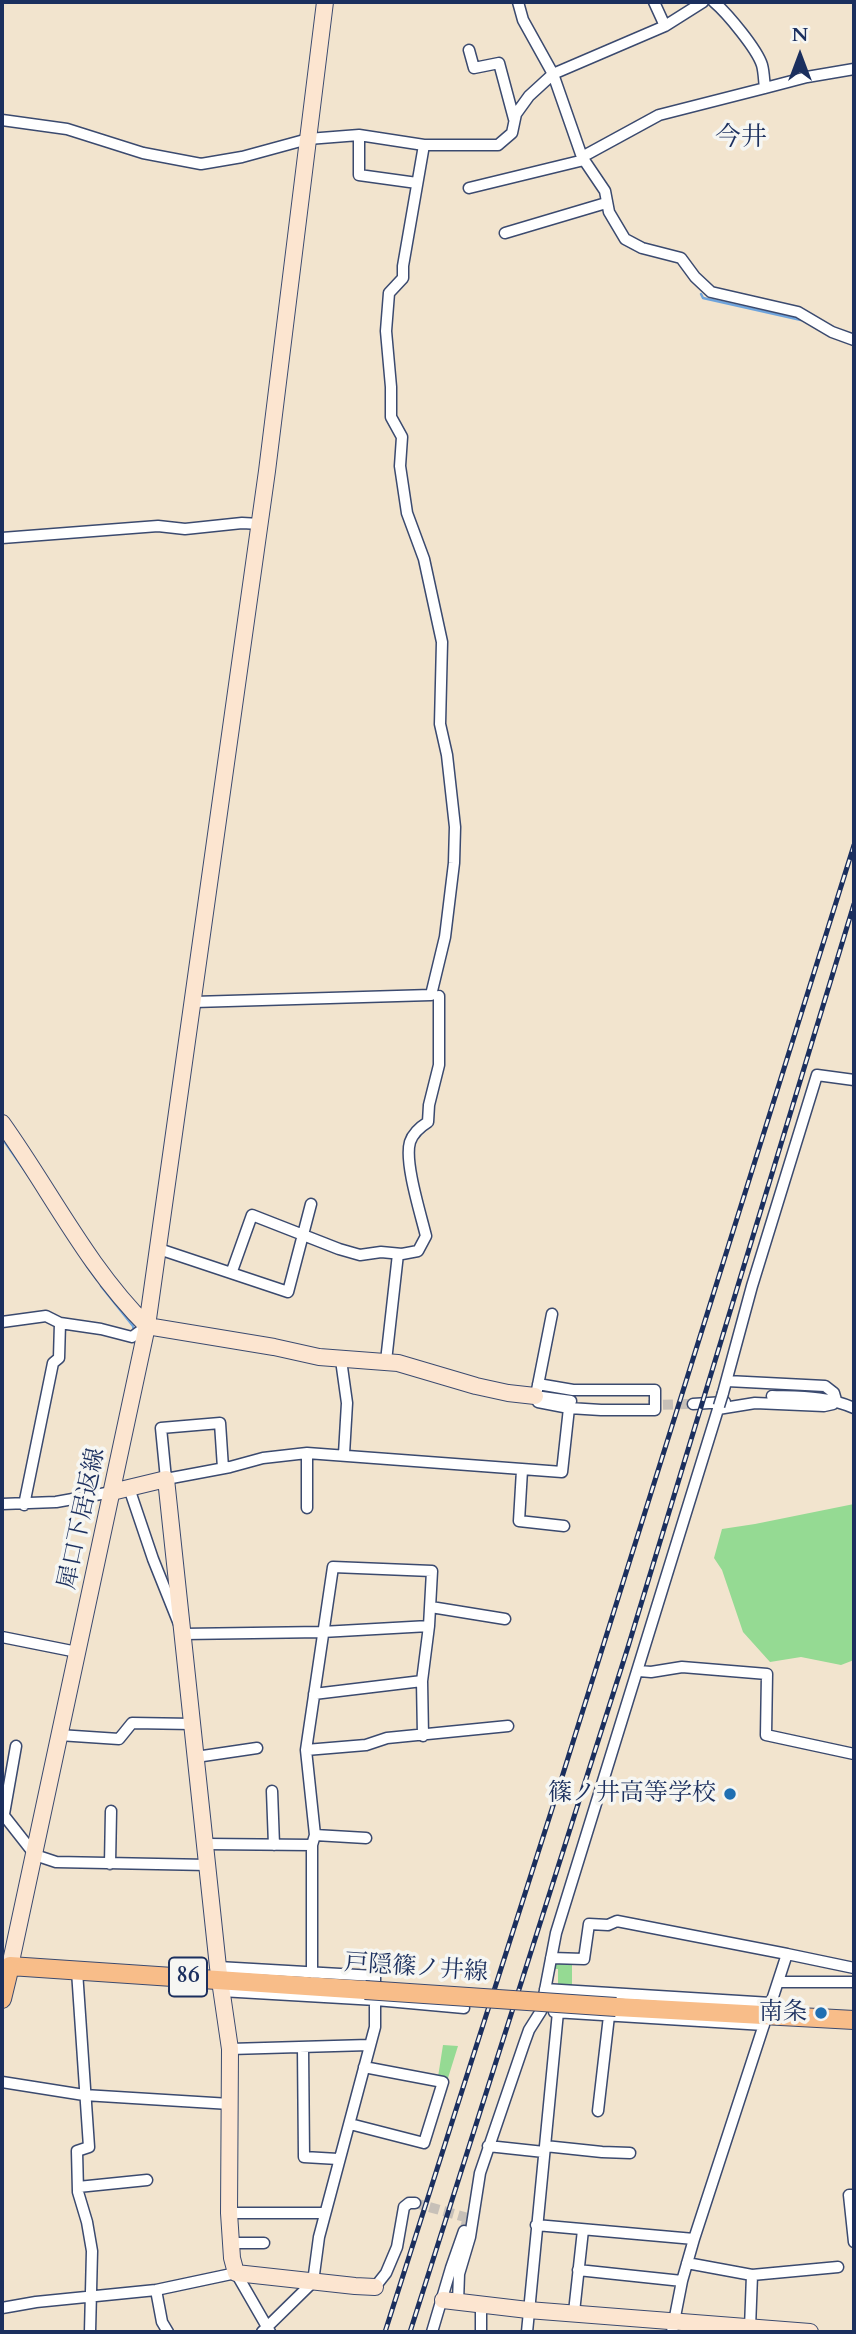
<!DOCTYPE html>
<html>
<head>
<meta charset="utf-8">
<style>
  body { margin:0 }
  #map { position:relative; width:856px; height:2334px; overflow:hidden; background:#f2e4ce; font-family:Cardo,serif }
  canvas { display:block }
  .frame { position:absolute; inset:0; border:4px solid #1b2f5e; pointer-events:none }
  .north { position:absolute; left:765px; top:21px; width:70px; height:70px; -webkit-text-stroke:5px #f6f6f2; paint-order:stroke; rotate:0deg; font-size:19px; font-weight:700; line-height:28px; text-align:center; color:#1b2f5e }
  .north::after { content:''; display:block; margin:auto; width:24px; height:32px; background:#1b2f5e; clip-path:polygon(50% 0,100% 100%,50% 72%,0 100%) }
</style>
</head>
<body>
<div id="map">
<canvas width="856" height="2334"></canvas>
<div class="frame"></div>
<div class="north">N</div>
</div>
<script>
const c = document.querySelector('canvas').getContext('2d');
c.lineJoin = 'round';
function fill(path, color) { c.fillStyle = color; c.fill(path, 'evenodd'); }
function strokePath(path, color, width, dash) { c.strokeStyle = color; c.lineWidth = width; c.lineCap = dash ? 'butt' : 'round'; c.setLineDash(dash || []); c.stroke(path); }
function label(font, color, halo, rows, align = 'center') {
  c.font = font + ' Cardo,"Noto Serif JP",serif'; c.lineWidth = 7; c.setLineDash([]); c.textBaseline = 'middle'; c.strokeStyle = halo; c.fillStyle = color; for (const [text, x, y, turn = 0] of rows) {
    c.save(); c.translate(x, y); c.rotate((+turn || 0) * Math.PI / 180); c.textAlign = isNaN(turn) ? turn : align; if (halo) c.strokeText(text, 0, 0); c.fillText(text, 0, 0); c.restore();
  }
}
fill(new Path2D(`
  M 854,1504 L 854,1660 L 841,1665 L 801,1657 L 770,1662 L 743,1632 L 722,1570 L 714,1558 L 722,1529 L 755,1524 Z
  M 556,1961 L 572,1962 L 572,1985 L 558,1985 L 558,1969 L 552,1969 Z
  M 443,2045 L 458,2046 L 448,2078 L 438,2077 Z`), '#95da93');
strokePath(new Path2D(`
  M 701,294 L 703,298 L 801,320
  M 2,1138 L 30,1178
  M 87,1266 L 97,1280
  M 101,1286 L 133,1326 L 134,1331`), '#6fa4dc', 2.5);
strokePath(new Path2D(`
  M 648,1405 L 693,1404
  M 415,2203 L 468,2218 L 464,2231`), '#c7c0b8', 10, [10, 5]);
const street = new Path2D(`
  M 518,2 L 523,20 L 553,74 L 582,157 L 605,191 L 609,212 L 625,239 L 642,248 L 681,258 L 695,277 L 711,292 L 798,312 L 832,332 L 854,340
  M 654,2 L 665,26
  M 714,2 C 727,13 757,49 762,65 C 764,72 764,81 765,88 L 807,77 L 854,69
  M 469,50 L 474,68 L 499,63 L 514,119
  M 2,120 L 67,129 L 143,153 L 201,164 L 242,157 L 308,139 L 359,135 L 424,145 L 498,145 L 512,133 L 516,114 L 529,96 L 553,74 L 665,26 L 703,2
  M 359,135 L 359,175 L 417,183
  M 582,157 L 659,115 L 765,88
  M 469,188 L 584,160
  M 505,233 L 606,203
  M 2,538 L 158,526 L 185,529 L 242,523 L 260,524
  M 194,1002 L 431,995 L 445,937 L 454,863 L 455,827 L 447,755 L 440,724 L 442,642 L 424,559 L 407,513 L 400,466 L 402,437 L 391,417 L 391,387 L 386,331 L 389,293 L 403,278 L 403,266 L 424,145
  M 159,1249 L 288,1292 L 311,1204
  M 232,1271 L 252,1215 L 339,1249 L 360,1255 L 381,1252 L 402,1254 L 418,1251 L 426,1236 C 421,1215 404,1162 410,1142 C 413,1133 420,1127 428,1122 L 429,1105 L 439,1065 L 439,996
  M 2,1322 L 46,1316 L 60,1323 L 101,1329 L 132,1337 L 147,1326
  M 341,1360 L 347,1403 L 344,1454
  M 386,1361 L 398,1254
  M 537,1390 L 552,1314
  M 723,1393 L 752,1286 L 817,1075 L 854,1080
  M 535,1396 L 538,1402 L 569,1408 L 601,1410 L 655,1410 L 655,1390 L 573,1390 L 538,1384
  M 535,1396 L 571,1401
  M 772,1396 C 801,1397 827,1396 854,1408
  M 693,1404 L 725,1402
  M 718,1409 L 755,1403 L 824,1406 L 833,1404 L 836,1400 L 834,1393 L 825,1386 L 727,1381
  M 223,1468 L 220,1423 L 161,1428 L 166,1479 L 230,1467 L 263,1458 L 307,1453 L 562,1472 L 569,1408
  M 522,1470 L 519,1521 L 564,1526
  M 129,1488 L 153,1559 L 183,1634 L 322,1632 L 429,1626 L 432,1571 L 333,1567 L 306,1750 L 315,1835 L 312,1845 L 312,1973
  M 2,1504 L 56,1502 L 112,1492
  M 24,1505 L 53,1363 L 59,1358 L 60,1323
  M 307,1508 L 307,1453
  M 431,1607 L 505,1619
  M 2,1637 L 77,1652
  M 639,1671 L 651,1672 L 682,1667 L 767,1674 L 766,1735 L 854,1754
  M 314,1694 L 422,1681
  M 59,1735 L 119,1739 L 132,1723 L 193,1724
  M 423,1736 L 422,1681 L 429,1626
  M 306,1750 L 366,1745 L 387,1738 L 508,1726
  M 196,1757 L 257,1748
  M 272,1791 L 274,1845
  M 2,1813 L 35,1855 L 56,1862 L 208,1865
  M 4,1814 L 16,1746
  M 315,1835 L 366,1838
  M 206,1844 L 312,1845
  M 110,1864 L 111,1811
  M 551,1958 L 584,1959 L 589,1924 L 608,1925 L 617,1921 L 787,1954
  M 218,1967 L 375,1976 L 375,2027 L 319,2237 L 313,2282 L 262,2332
  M 77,1971 L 89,2147 L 77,2151 L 78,2192 L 87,2222 L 92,2251 L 90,2332
  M 778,1982 L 854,1982
  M 545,1989 L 771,2003
  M 221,1991 L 376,2000 L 464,2008
  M 554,2012 L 764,2025
  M 303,2048 L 304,2157 L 338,2159
  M 230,2049 L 369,2045
  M 2,2082 L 84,2095 L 230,2104
  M 598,2111 L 609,2016
  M 350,2124 L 424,2143 L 443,2082 L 364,2067
  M 488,2146 L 544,2152
  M 545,2146 L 602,2152 L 630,2153
  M 78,2187 L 147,2180
  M 854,2195 L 849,2195 L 854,2242
  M 229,2213 L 325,2213
  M 536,2225 L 694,2239
  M 231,2243 L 264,2243
  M 687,2263 L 752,2275 L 838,2267
  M 578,2270 L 682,2281
  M 375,2287 L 386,2273 L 397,2247 L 404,2207 L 409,2203 L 415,2203
  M 156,2290 L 162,2322 L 168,2332
  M 458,2302 L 459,2274 L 470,2237 L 480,2173 L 524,2044 L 529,2030 L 541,2011 L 556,1933 L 719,1406
  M 2,2308 L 36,2302 L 156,2290 L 236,2273 L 270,2332
  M 574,2312 L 583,2230
  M 750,2328 L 752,2275
  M 432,2332 L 451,2268 L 464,2231
  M 481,2332 L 481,2305
  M 527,2332 L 558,2012
  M 672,2332 L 682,2281 L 694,2239 L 787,1954 L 854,1968`);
const secondary = new Path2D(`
  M 325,2 L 267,471 L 147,1326 L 274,1347 L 319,1357 L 398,1363 L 476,1386 L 508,1393 L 535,1396
  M 2,1123 C 50,1190 88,1268 147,1326 L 10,1966 L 2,1965
  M 112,1492 L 166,1479 L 218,1967 L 230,2049 L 229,2213 L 232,2258 L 236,2273 L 355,2286 L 375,2287
  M 443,2300 L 528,2310 L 810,2332`);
const primary = new Path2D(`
  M 2,1999 L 10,1966 L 365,1990
  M 616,2007 L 854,2020`);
strokePath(street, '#3b4a6f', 13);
strokePath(secondary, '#3b4a6f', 18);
strokePath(primary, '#3b4a6f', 20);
strokePath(street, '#fff', 10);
strokePath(secondary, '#fce5d0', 16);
strokePath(primary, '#f8bd89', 18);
const rail = new Path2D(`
  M 385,2332 L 552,1809 L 854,845
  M 410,2332 L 628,1647 L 854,904`);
strokePath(rail, '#1b2f5e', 5);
strokePath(rail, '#f6f6f2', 2.5, [8]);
const streetBridge = new Path2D(`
  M 719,1406 L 723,1393`);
const primaryBridge = new Path2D(`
  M 365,1990 L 616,2007`);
strokePath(streetBridge, '#3b4a6f', 13, []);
strokePath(primaryBridge, '#3b4a6f', 20, []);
strokePath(streetBridge, '#fff', 10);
strokePath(primaryBridge, '#f8bd89', 18);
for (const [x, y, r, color] of [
  [730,1794,7,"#1f6fb2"],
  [821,2013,7,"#1f6fb2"]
]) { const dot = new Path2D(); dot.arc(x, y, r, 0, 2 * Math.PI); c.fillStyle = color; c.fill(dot); strokePath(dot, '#f6f6f2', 2.5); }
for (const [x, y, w] of [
  [188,1977,38]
]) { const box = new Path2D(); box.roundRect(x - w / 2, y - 19.5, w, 39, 5); c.fillStyle = '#f6f6f2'; c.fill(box); strokePath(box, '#1b2f5e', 2); }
label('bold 23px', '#1b2f5e', null, [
  ["86",188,1977]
]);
label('24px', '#1b2f5e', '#f6f6f2', [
  ["犀口下居返線",83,1519,-78],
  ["戸隠篠ノ井線",416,1969,4]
]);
label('24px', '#1b2f5e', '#f6f6f2', [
  ["篠ノ井高等学校",716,1794],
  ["南条",807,2013]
], 'right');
label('26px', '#1b2f5e', '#f6f6f2', [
  ["今井",741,139]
]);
</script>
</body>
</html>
